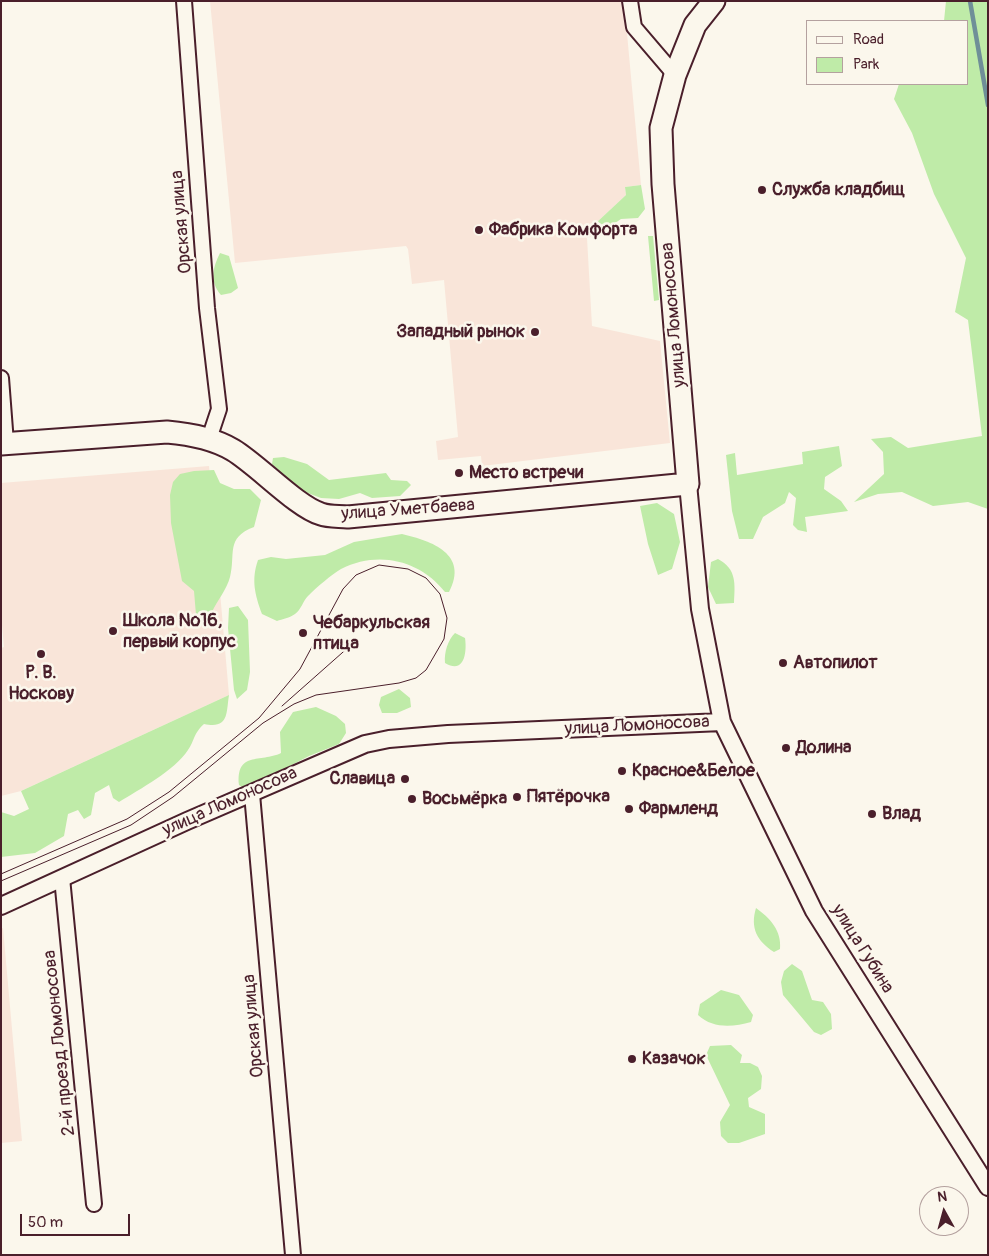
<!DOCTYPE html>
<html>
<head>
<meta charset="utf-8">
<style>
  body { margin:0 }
  #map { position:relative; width:989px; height:1256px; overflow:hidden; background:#fbf7ec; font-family:Pangolin,sans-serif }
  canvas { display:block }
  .frame { position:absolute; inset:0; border:2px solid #4a1f2b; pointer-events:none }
  .legend { position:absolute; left:806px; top:20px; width:162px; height:65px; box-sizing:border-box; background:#fbf7ec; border:1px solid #b4a19f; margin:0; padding:6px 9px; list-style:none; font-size:15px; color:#4a1f2b }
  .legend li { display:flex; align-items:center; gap:10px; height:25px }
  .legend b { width:25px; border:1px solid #b4a19f }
  .north { position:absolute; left:919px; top:1186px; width:50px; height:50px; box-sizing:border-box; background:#fbf7ec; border:1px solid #b4a19f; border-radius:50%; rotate:353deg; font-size:14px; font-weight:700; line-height:20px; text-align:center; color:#4a1f2b }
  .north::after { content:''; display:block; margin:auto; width:18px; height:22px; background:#4a1f2b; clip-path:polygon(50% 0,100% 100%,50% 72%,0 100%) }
  .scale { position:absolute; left:20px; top:1214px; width:110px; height:22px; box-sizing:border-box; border:2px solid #4a1f2b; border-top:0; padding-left:6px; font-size:15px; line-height:18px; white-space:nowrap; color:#4a1f2b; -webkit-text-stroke:4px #fbf7ec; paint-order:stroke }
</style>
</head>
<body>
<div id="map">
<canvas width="989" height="1256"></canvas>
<div class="frame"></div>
<ul class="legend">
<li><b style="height:6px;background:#fbf7ec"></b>Road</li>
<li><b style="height:14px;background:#bfeba8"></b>Park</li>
</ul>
<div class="north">N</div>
<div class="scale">50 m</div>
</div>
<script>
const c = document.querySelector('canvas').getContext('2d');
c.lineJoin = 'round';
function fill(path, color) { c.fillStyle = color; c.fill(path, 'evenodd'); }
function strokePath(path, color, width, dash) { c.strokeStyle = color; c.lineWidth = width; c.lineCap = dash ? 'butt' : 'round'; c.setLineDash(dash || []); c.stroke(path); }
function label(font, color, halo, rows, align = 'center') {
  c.font = font + ' Pangolin,sans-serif'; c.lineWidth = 5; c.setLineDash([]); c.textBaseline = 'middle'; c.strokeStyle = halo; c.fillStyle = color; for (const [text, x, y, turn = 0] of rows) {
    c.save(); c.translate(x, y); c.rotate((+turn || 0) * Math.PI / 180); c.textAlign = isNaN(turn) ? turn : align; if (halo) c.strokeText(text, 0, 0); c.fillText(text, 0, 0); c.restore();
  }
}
fill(new Path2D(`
  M 210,1 L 624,1 L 641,185 L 625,187 L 626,195 L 596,223 L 594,236 L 587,238 L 592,326 L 660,341 L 670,443 L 482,466 L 481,456 L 438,460 L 436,441 L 458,437 L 444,280 L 412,284 L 408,249 L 406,246 L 235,263 Z
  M 209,466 L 229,695 L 21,791 L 1,796 L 1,648 L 4,647 L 1,614 L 1,483 Z
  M 3,928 L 22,1141 L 1,1143 L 1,929 Z`), '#f9e5d9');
fill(new Path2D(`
  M 946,1 L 988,1 L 988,509 L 968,502 L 933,506 L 902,492 L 878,494 L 854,502 L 884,474 L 883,452 L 871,439 L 891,437 L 908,448 L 982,436 L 968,320 L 955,312 L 966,258 L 934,194 L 912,133 L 894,99 L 899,84 L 968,84 L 968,21 L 944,21 Z
  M 641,185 L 645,209 L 638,218 L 621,219 L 603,231 L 596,223 L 626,195 L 625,187 Z
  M 648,236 L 653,236 L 659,300 L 654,301 Z
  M 220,253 L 229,256 L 238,288 L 231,293 L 221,295 C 209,281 213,267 220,253 Z
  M 839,446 L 842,466 L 825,477 L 824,489 L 841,501 L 848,511 L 805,517 L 807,532 L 798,530 L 793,525 L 796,498 L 789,492 L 785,503 L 763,517 L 753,539 L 739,539 L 732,511 L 726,455 L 735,453 L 737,475 L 803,464 L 802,452 Z
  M 284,457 L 307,464 L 329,480 L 386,473 L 391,480 L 407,481 L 411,485 L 400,496 L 372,498 L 360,493 L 339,499 L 321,498 L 297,489 L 272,464 L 273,458 Z
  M 214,470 L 220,483 L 234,489 L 250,489 L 261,500 L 254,527 C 225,538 236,554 230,577 C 227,589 217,601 212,612 L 196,615 L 194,591 L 182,581 L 171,523 L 170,495 L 173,482 L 180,474 L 194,471 Z
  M 657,503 L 674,514 L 680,542 L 672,569 L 658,575 L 648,544 L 640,506 Z
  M 402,534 C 432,541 469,554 449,592 L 445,592 C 420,560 378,550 341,569 C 331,575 317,587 308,596 C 303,601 301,610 295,614 C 290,618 282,619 277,621 L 262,614 C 255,595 251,580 258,560 L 271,557 L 286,559 L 325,555 L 354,542 Z
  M 718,559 C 737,569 735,584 734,603 L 716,604 L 708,587 L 711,562 Z
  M 238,606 L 248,620 L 250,672 L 247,690 L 237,699 L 234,690 L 228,628 L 229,608 Z
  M 455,633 L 465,638 C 467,651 465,675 445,663 C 444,652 448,640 455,633 Z
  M 399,689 L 410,698 L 411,707 L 397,713 L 382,713 L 379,705 L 381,697 Z
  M 229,695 C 226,714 229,729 204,724 C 193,734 195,740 188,750 C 174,771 140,789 119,802 L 113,798 L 109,785 L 95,793 L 91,815 L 84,819 L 78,810 L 68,814 L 64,836 L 35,853 L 1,857 L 1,812 L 14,816 L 29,809 L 21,791 Z
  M 316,707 L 336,716 L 345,724 L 346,733 L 339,744 L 309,756 L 245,789 L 239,785 C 236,751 260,763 281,753 L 280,732 L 293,712 Z
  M 756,908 C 770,918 782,931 780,949 L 774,952 C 757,941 750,928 756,908 Z
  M 792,964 L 802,971 L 812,1000 L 823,1002 L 831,1014 L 832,1029 L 821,1035 L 814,1032 L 783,995 L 781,982 L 784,971 Z
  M 721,990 L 739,995 L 753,1015 L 751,1022 C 733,1027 713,1029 698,1015 L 700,1004 Z
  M 731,1045 L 742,1055 L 740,1063 L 750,1063 L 758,1067 L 762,1076 L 761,1089 L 748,1098 L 749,1107 L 765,1114 L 765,1134 L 739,1143 L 728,1143 L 721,1136 L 720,1122 L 730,1105 L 706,1055 L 710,1046 Z`), '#bfeba8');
strokePath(new Path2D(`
  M 970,1 L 988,105`), '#6f8f98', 4.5);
const minor = new Path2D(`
  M 184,1 L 207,308 L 219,409 L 209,439
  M 630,1 L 634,27 L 675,75
  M 1,378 L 6,443
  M 252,794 L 293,1255
  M 62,878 L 94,1204`);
const tertiary = new Path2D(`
  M 688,484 L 700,609 L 722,722 L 814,911 L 988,1187
  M 1,906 L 187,821 L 365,744 L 389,739 L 448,734 L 722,722`);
const primary = new Path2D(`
  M 1,444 L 167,432 C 190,434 213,438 233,450 C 258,465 297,507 321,514 C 329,517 339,516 348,517 L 688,484 L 663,184 L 661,128 L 675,75 L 695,25 L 714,1`);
strokePath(minor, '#4a1f2b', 18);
strokePath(tertiary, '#4a1f2b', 20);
strokePath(primary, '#4a1f2b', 25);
strokePath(minor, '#fbf7ec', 14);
strokePath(tertiary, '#fbf7ec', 16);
strokePath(primary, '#fbf7ec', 21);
strokePath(new Path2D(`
  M 282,706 L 351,645
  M 1,874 L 127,819 L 169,792 L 259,718 L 300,669 L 343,589 L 356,575 L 379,565 L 408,569 L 426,578 L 440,594 L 447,618 L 444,639 L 426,670 L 416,678 L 399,683 L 316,695 L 294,704 L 263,723 L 173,797 L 131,825 L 1,881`), '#4a1f2b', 1);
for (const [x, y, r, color] of [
  [762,190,5,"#4a1f2b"],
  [479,230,5,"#4a1f2b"],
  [535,332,5,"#4a1f2b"],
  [459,473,5,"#4a1f2b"],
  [113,631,5,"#4a1f2b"],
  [303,633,5,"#4a1f2b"],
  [41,654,5,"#4a1f2b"],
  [783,663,5,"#4a1f2b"],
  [786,748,5,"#4a1f2b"],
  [622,771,5,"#4a1f2b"],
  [405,779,5,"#4a1f2b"],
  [517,797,5,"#4a1f2b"],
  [412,799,5,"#4a1f2b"],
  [629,809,5,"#4a1f2b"],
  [872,814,5,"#4a1f2b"],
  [632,1059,5,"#4a1f2b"]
]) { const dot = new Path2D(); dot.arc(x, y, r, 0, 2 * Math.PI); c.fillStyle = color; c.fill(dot); strokePath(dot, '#fbf7ec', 2); }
label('bold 18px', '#4a1f2b', '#fbf7ec', [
  ["Служба кладбищ",772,190],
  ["Фабрика Комфорта",489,230],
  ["Западный рынок",525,332,"right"],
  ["Место встречи",469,473],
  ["Школа №16,",123,621],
  ["первый корпус",123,642],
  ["Чебаркульская",313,623],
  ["птица",313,644],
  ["Автопилот",793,663],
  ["Р. В.",41,673,"center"],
  ["Носкову",41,694,"center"],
  ["Долина",796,748],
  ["Красное&Белое",632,771],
  ["Славица",395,779,"right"],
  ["Пятёрочка",527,797],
  ["Восьмёрка",422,799],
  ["Фармленд",639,809],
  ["Влад",882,814],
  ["Казачок",642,1059]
], 'left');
label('18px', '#4a1f2b', '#fbf7ec', [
  ["Орская улица",182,222,-95],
  ["улица Ломоносова",674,315,-95],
  ["улица Уметбаева",408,510,-4],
  ["улица Ломоносова",637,726,-3],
  ["улица Ломоносова",230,802,-24],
  ["улица Губина",862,949,58],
  ["Орская улица",254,1026,-95],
  ["2-й проезд Ломоносова",60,1043,-96]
]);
</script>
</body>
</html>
